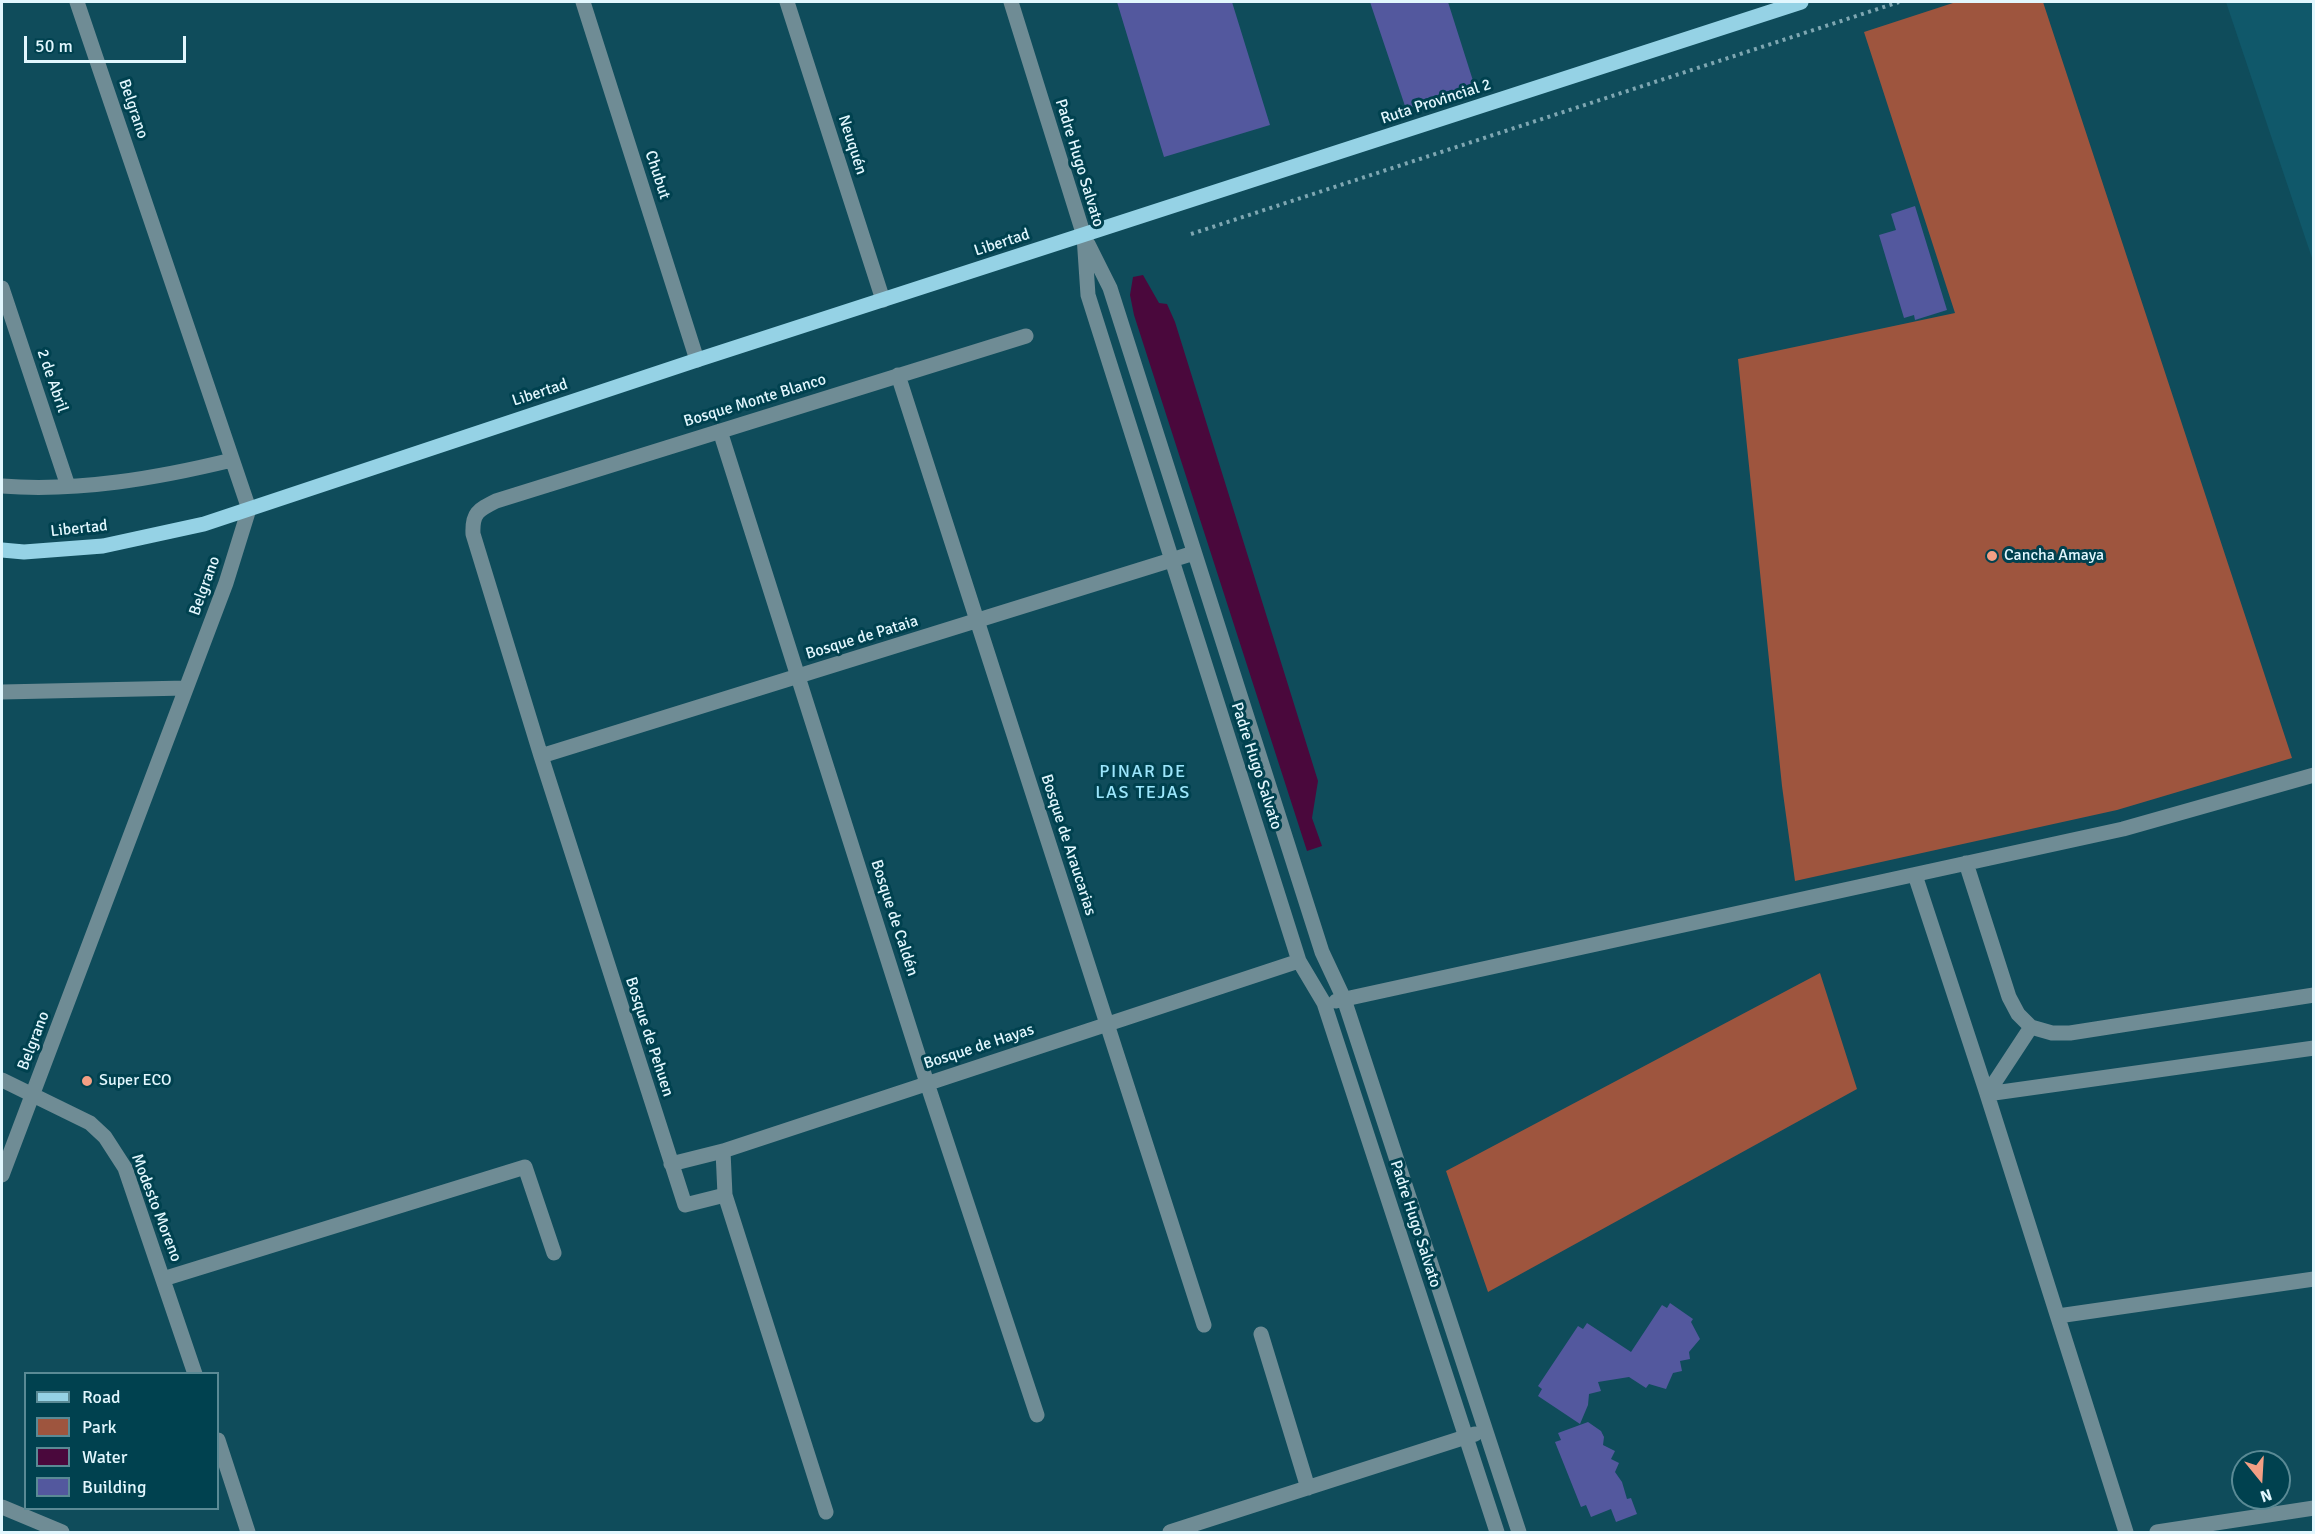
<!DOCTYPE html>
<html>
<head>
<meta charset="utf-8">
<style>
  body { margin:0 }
  #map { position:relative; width:2315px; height:1534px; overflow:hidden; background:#0f4c5b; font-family:Signika,sans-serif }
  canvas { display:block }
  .frame { position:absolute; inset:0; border:3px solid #e2f7fe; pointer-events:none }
  .legend { position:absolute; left:24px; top:1372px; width:195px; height:138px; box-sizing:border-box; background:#00414f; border:2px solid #5a8a95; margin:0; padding:8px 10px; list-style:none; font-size:18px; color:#e2f7fe }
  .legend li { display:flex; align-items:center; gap:12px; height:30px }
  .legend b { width:30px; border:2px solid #5a8a95 }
  .north { position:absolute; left:2231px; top:1450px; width:60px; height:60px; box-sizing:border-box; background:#00414f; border:2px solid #5a8a95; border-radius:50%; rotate:162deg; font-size:16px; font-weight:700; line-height:24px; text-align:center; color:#e2f7fe }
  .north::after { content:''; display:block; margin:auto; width:21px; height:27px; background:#f39f84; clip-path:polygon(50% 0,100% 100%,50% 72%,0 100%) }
  .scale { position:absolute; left:24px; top:36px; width:162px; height:27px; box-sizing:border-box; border:3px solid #e2f7fe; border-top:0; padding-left:8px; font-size:18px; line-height:21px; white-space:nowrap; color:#e2f7fe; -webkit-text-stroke:4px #00414f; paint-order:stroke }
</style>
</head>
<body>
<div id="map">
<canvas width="2315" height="1534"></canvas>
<div class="frame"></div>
<ul class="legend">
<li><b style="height:8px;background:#95d2e5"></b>Road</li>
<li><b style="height:16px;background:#9e553e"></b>Park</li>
<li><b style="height:16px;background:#4a083c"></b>Water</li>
<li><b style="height:16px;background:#53589e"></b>Building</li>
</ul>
<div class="north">N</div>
<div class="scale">50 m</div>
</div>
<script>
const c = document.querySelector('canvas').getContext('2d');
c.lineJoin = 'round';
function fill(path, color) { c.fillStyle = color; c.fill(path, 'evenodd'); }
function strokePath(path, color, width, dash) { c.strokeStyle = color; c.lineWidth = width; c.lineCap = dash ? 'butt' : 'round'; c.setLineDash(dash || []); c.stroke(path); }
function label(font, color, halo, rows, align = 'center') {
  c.font = font + ' Signika,sans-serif'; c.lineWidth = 6; c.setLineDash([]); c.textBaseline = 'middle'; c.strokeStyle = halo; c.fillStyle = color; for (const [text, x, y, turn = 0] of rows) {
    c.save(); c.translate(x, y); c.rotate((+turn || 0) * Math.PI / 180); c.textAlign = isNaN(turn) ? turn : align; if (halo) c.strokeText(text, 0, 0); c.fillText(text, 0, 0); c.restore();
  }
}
fill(new Path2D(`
  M 2226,2 L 2313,2 L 2313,261 Z`), '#10586a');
fill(new Path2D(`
  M 1956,2 L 2043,2 L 2292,758 L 2117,810 L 1795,881 L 1782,786 L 1738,359 L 1955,313 L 1864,32 Z
  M 1820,973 L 1857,1089 L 1488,1292 L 1446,1171 Z`), '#9e553e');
fill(new Path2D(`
  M 1143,275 L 1159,303 L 1167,304 L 1175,322 L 1318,781 L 1312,818 L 1322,846 L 1307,851 L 1134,315 L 1130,295 L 1133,277 Z`), '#4a083c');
fill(new Path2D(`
  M 1117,2 L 1232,2 L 1270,125 L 1164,157 Z
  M 1370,2 L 1448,2 L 1475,87 L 1406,109 Z
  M 1915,206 L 1947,310 L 1915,320 L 1914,315 L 1904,318 L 1879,235 L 1896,230 L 1891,214 Z
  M 1670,1303 L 1693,1319 L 1691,1322 L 1700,1339 L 1689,1352 L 1690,1359 L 1680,1361 L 1682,1371 L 1673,1373 L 1666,1389 L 1649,1384 L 1646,1388 L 1629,1377 L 1598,1382 L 1601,1391 L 1589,1394 L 1588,1405 L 1580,1424 L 1538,1396 L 1542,1389 L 1538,1386 L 1578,1326 L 1583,1329 L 1587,1323 L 1631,1352 L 1662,1305 L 1667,1308 Z
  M 1588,1422 L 1601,1431 L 1604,1437 L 1603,1445 L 1615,1451 L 1611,1459 L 1619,1463 L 1615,1472 L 1622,1482 L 1627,1499 L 1631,1498 L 1637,1514 L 1616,1522 L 1611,1509 L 1591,1517 L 1586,1505 L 1581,1507 L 1555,1442 L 1561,1440 L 1558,1433 Z`), '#53589e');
strokePath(new Path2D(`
  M 1191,234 L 1899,2`), '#7fa7b2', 4, [3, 4.5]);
strokePath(new Path2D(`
  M 583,2 L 697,360
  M 787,2 L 883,300
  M 1011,2 L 1084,236 L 1088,295 L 1299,961 L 1324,1003 L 1497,1532
  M 1088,244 L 1110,288 L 1322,952 L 1344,999 L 1519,1532
  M 2,288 L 68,486
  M 898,375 L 1204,1325
  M 720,431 L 927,1083 L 1037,1415
  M 2,486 C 78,492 158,478 232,460
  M 2,692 L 186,688
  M 541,756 L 1194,553
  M 1966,863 L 2009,997 L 2018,1014 L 2031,1027 L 1987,1094 L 2126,1532
  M 1915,875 L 1987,1094 L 2314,1048
  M 1336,1001 L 2123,829 L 2314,775
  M 2031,1027 L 2052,1033 L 2070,1033 L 2314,995
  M 2,1080 L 90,1123 L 105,1137 L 125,1168 L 195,1374
  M 723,1151 L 725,1195
  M 671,1164 L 723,1151 L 1299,961
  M 2,1175 L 226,583 L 249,509 L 77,2
  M 163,1279 L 525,1167 L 554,1253
  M 2058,1316 L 2314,1279
  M 1261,1334 L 1308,1488
  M 218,1440 L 248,1532
  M 2,1507 L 62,1532
  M 826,1512 L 725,1195 L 685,1205 L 541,756 L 473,534 C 472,513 478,510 496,501 L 1026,336
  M 1170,1532 L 1475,1434
  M 2157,1532 L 2314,1508`), '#6f8c95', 15);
strokePath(new Path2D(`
  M 2,550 L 24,552 L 103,546 L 204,524 L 697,360 L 1801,2`), '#95d2e5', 15);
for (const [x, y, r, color] of [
  [1992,556,6,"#f39f84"],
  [87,1081,6,"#f39f84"]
]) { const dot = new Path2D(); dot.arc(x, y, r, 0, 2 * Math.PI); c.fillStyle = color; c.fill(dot); strokePath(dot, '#00414f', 2); }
label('16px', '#e2f7fe', '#00414f', [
  ["Ruta Provincial 2",1436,102,-18],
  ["Belgrano",133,109,71],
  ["Neuquén",852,145,72],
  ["Padre Hugo Salvato",1079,163,73],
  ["Chubut",657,175,72],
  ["Libertad",1002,243,-18],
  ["2 de Abril",52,381,71],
  ["Libertad",540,393,-18],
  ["Bosque Monte Blanco",755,401,-17],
  ["Libertad",79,529,-6],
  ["Belgrano",205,586,-70],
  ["Bosque de Pataia",862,638,-17],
  ["Padre Hugo Salvato",1256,766,72],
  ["Bosque de Araucarias",1068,845,72],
  ["Bosque de Caldén",894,918,72],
  ["Bosque de Pehuen",649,1037,72],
  ["Belgrano",34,1041,-69],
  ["Bosque de Hayas",979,1047,-18],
  ["Modesto Moreno",156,1208,69],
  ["Padre Hugo Salvato",1415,1224,72]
]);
label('16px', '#e2f7fe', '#00414f', [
  ["Cancha Amaya",2004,556],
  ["Super ECO",99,1081]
], 'left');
c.letterSpacing = '1.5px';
label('18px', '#9ce6fc', '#00414f', [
  ["PINAR DE",1143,772],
  ["LAS TEJAS",1143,793]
]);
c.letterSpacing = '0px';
</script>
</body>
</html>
